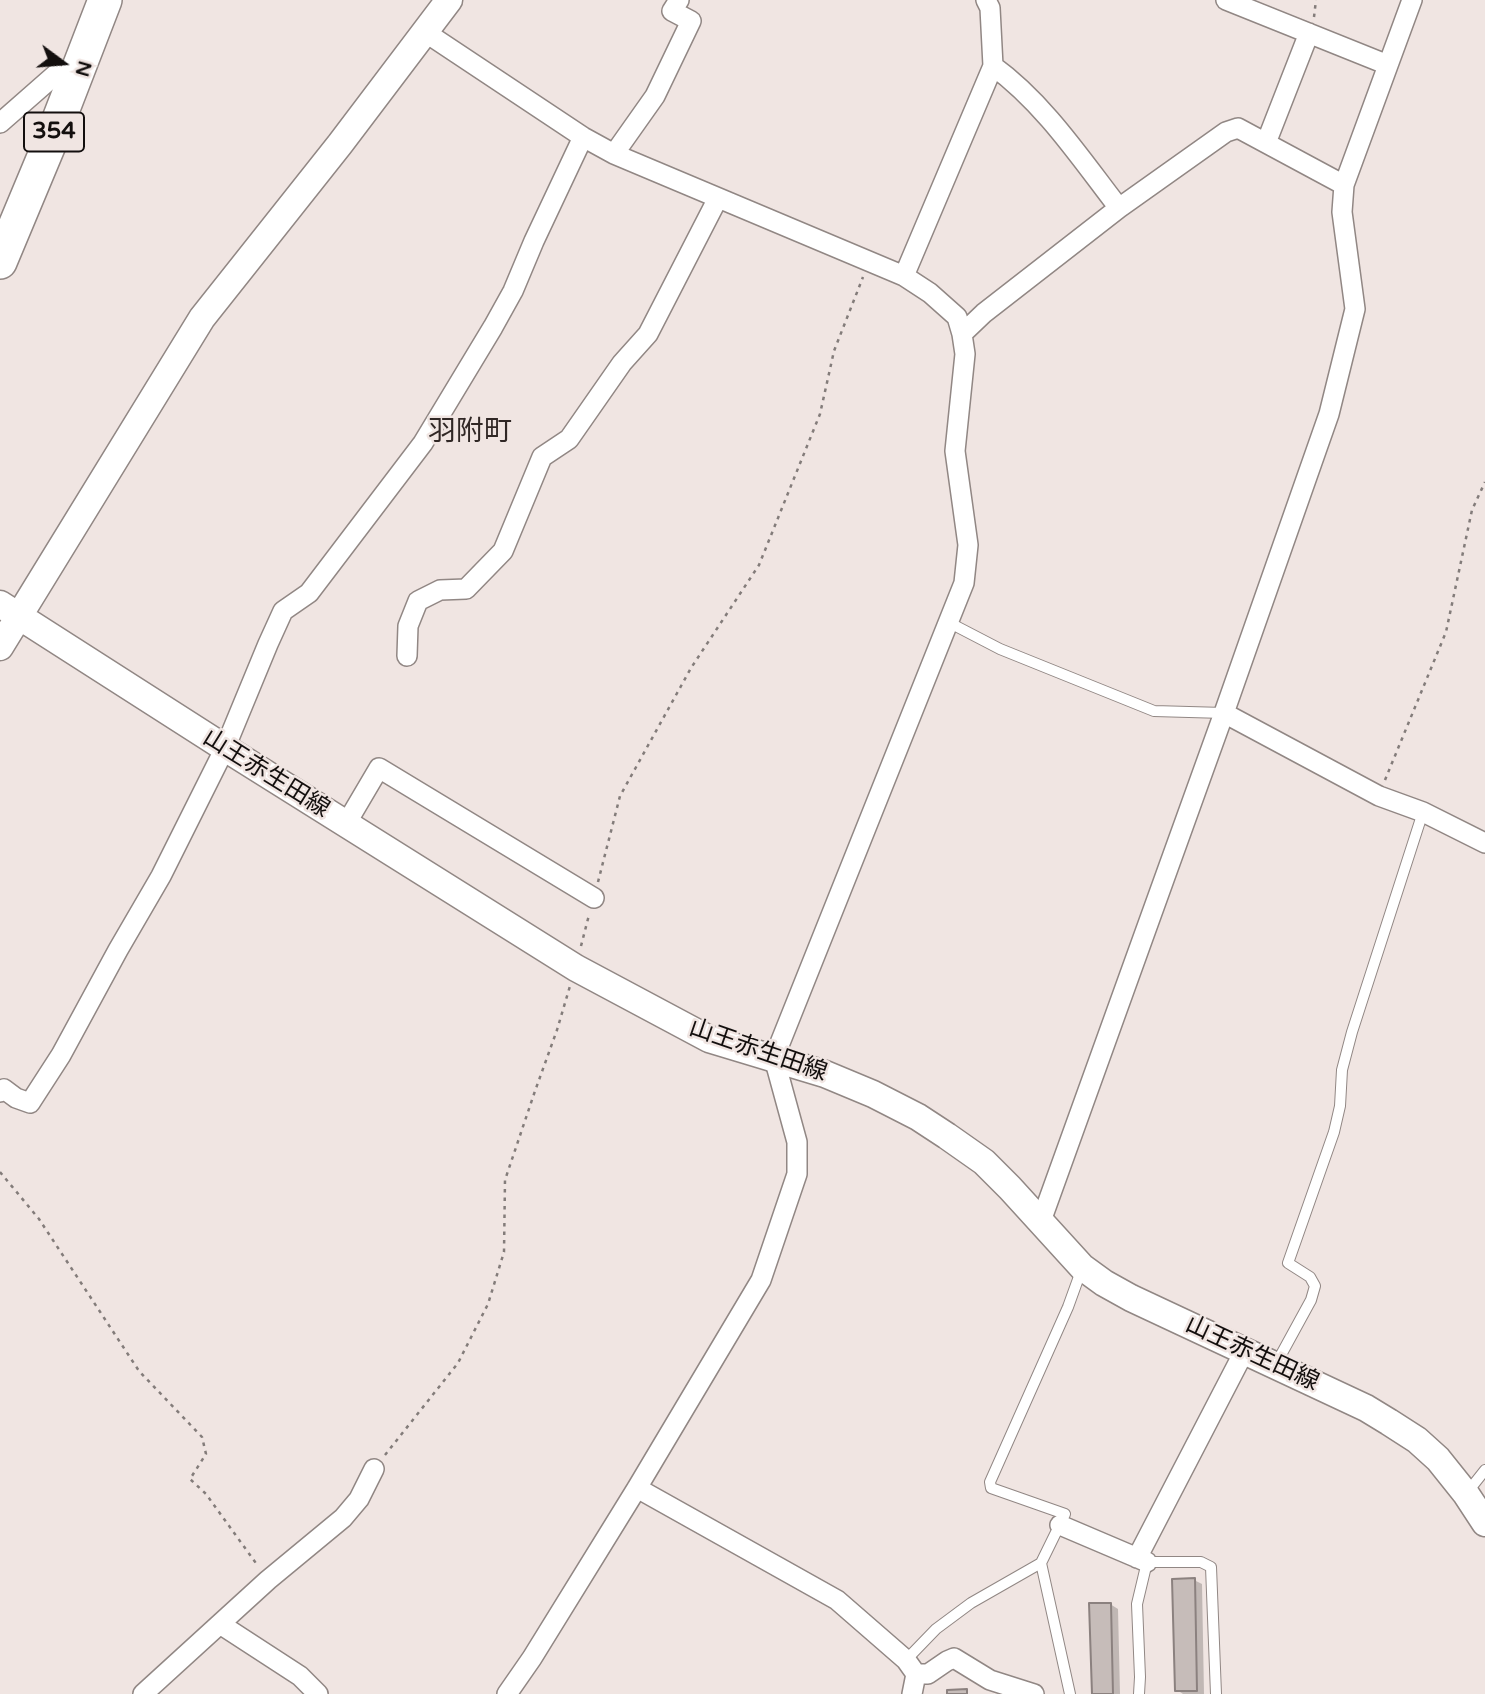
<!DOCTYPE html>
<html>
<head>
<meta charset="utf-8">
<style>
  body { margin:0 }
  #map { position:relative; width:1485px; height:1694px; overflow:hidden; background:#f0e5e2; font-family:"Varela Round",sans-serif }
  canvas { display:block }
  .north { position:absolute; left:28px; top:28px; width:70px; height:70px; -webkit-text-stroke:5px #f0e5e2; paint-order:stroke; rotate:106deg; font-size:19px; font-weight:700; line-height:28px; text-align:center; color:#130f0e }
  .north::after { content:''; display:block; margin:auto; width:24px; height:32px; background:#130f0e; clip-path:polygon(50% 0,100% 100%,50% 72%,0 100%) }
</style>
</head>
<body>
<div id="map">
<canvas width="1485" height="1694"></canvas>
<div class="north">N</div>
</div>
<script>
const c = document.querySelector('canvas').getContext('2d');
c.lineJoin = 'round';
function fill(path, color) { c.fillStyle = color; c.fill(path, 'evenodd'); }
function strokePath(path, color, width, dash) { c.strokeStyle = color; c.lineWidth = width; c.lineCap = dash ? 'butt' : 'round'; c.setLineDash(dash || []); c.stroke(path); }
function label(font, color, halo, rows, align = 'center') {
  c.font = font + ' "Varela Round","Noto Sans JP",sans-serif'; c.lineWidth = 5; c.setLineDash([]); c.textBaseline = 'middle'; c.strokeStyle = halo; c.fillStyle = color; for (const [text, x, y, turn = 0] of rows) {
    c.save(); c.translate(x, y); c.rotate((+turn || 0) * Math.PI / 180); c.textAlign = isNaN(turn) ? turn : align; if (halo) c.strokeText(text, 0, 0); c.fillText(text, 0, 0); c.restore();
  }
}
fill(new Path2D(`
  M 1194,1580 L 1202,1584 L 1204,1694 L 1183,1694 L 1177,1690 Z
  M 1110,1604 L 1118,1609 L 1120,1694 L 1093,1694 Z`), '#0003');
const building = new Path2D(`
  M 1195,1578 L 1197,1691 L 1175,1691 L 1172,1579 Z
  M 1089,1603 L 1111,1603 L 1113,1694 L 1092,1694 Z
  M 967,1689 L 967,1694 L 947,1694 L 947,1690 Z`);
fill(building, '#c6bcb9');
strokePath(building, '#8b817f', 2);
const lane = new Path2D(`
  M 948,622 L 1000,649 L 1154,711 L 1224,713
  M 1276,1364 L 1311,1300 L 1315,1286 L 1310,1277 L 1288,1263 L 1334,1132 L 1340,1106 L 1342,1070 L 1352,1032 L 1423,812
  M 1466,1494 L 1485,1470
  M 1041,1563 L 1070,1694
  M 906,1660 L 936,1629 L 971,1603 L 1041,1563 L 1065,1514 L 991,1488 L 990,1482 L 1068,1307 L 1081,1271
  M 1139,1694 L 1140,1677 L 1137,1604 L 1147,1562 L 1201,1562 L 1211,1567 L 1216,1694`);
const street = new Path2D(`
  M 1226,0 L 1388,65
  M 425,32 L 583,137 L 614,154 L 904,276 L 930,293 L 957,317 L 962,334 L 965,354 L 955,451 L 968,545 L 964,583 L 774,1058 L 797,1142 L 797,1174 L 761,1280 L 637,1488 L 532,1658 L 507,1694
  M 993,66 C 1044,103 1081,159 1119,208
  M 0,123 L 56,74
  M 1266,143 L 1309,33
  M 614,154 L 655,96 L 691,21 L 672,11 L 679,0
  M 904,276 L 993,66 L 990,8 L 986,0
  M 962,334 L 984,313 L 1119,208 L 1226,132 L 1238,128 L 1344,185
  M 407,656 L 408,626 L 418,601 L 440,590 L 466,589 L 503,551 L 542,457 L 569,439 L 622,363 L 648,334 L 718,198
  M 1224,713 L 1379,796 L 1423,812 L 1485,843
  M 346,824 L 379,768 L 594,898
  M 0,1092 L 4,1089 L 16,1098 L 30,1103 L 61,1055 L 118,950 L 161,876 L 225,748 L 268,644 L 283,611 L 309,593 L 423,443 L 493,327 L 513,291 L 534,241 L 583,137
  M 1041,1221 L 1224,713 L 1329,414 L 1355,309 L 1342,212 L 1344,185 L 1412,0
  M 637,1488 L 837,1600 L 906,1660 L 916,1674 L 912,1694
  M 1060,1525 L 1147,1562
  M 1137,1558 L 1245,1350
  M 220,1624 L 300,1676 L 318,1694
  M 916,1674 L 928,1674 L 947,1661 L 954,1658 L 990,1680 L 1034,1694
  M 143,1694 L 268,1580 L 343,1518 L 359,1499 L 374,1469`);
const secondary = new Path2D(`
  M 0,604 L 225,748 L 576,968 L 709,1039 L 825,1074 L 873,1094 L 918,1117 L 947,1136 L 984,1162 L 1010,1188 L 1082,1267 L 1104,1283 L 1131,1298 L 1366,1408 L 1389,1422 L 1417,1440 L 1438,1459 L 1466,1494 L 1485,1523
  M 0,647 L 202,318 L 340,144 L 449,0`);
const highway = new Path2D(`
  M 0,262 L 51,140 L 105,0`);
strokePath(lane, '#918784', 12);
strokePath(street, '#918784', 22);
strokePath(secondary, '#918784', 29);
strokePath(highway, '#918784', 36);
strokePath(new Path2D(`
  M 1314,17 L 1316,0
  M 1385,780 L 1446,632 L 1472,510 L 1485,482
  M 598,882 L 620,796 L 691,668 L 759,565 L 820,414 L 834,351 L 863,277
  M 581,946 L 589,915
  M 0,1172 L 39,1219 L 139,1371 L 202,1437 L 206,1454 L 190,1479 L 206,1494 L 258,1566
  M 385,1455 L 458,1363 L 488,1304 L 504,1252 L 505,1180 L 535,1091 L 557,1030 L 570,986`), '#837c7a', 2.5, [3.5, 5]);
strokePath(lane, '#fff', 10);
strokePath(street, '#fff', 19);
strokePath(secondary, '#fff', 26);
strokePath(highway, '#fff', 33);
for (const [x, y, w] of [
  [54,132,60]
]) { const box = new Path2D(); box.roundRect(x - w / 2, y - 19.5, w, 39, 5); c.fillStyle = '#f0e5e2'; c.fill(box); strokePath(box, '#130f0e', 2); }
label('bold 23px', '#130f0e', null, [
  ["354",54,132]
]);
label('24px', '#130f0e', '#f0e5e2', [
  ["山王赤生田線",266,774,32],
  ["山王赤生田線",758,1051,19],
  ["山王赤生田線",1252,1354,25]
]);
label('28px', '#302725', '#f0e5e2', [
  ["羽附町",470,433]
]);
</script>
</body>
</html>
